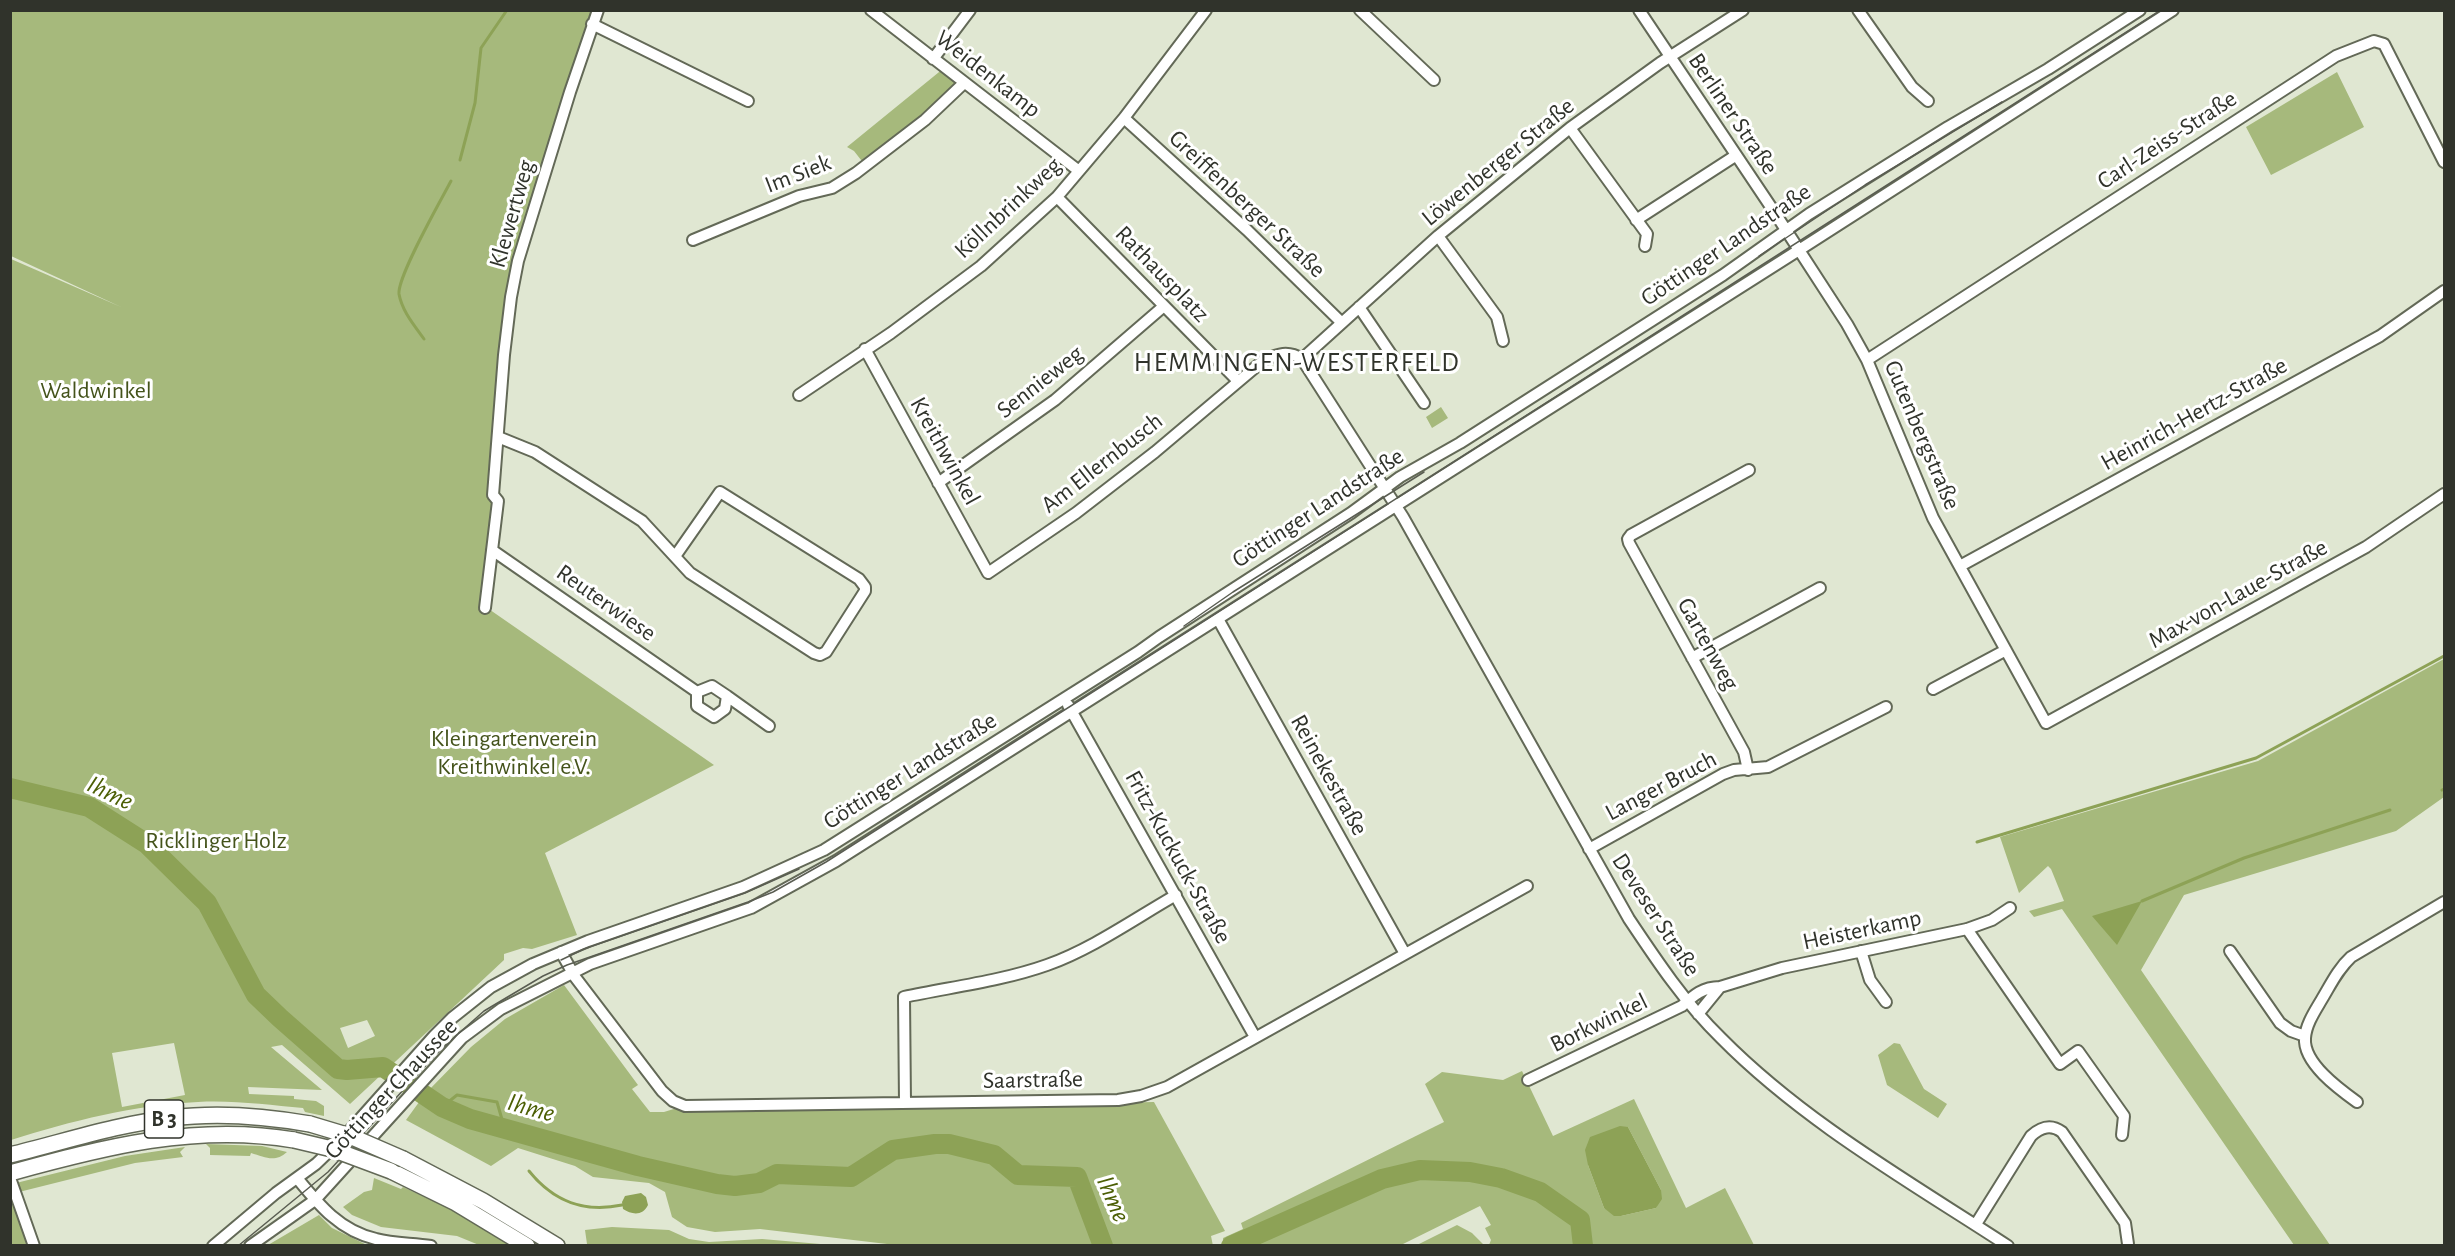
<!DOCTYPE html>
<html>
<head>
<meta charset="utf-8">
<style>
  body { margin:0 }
  #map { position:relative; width:2455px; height:1256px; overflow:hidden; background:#e0e7d2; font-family:"Alegreya Sans",sans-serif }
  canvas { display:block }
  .frame { position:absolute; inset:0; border:12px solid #30332b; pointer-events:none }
</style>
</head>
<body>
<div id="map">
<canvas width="2455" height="1256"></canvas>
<div class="frame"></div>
</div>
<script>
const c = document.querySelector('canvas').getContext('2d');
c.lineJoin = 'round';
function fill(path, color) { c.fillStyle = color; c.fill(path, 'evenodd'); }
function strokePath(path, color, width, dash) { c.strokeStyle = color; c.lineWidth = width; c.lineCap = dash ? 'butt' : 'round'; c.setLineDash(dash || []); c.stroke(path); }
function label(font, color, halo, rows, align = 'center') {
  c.font = font + ' "Alegreya Sans",sans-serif'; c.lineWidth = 6; c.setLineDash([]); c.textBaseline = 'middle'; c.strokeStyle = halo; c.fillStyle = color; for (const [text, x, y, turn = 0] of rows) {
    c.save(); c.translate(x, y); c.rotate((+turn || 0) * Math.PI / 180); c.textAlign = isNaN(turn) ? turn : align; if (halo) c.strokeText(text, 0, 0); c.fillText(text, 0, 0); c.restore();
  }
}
fill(new Path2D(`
  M 10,11 L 593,11 L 531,200 L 509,290 L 483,605 L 714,765 L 545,853 L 577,935 L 532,949 L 523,948 L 504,954 L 504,960 L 350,1104 L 282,1045 L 271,1047 L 322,1090 L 248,1087 L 249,1094 L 294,1096 L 294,1099 L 316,1101 L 324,1106 L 324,1116 L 305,1112 L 303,1108 C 269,1105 233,1100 198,1102 C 135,1105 71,1121 11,1140 L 11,259 L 121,307 L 11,256 ZM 367,1020 L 375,1036 L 348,1048 L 340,1028 ZM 174,1043 L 185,1095 L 122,1107 L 112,1053 Z
  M 944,68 L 964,83 L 865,165 L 854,151 L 847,147 Z
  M 2337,72 L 2364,127 L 2271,175 L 2246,127 Z
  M 1441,407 L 1448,418 L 1432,428 L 1426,417 Z
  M 2444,659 L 2444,797 L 2396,831 L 2184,895 L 2141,970 L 2330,1245 L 2294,1245 L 2062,909 L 2034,917 L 2029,911 L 2064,901 L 2051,869 L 2048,866 L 2019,893 L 2000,837 L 2258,761 Z
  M 564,985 L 638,1085 L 632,1089 L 650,1112 L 664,1112 L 677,1108 L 700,1112 L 1154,1102 L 1225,1231 L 1211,1236 L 1213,1246 L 904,1246 L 760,1229 L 715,1232 L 687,1227 L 672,1217 L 665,1192 L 649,1183 L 593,1177 L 575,1166 L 518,1148 L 491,1166 L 406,1120 L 422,1098 L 445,1112 L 498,1130 L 677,1177 L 678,1173 C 647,1166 618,1156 588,1148 C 533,1134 474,1124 426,1093 L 471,1047 L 505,1019 Z
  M 1894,1043 L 1900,1044 L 1924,1089 L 1947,1104 L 1938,1118 L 1887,1085 L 1878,1055 Z
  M 1522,1071 L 1553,1136 L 1634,1099 L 1686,1208 L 1725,1188 L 1754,1245 L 1489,1245 L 1491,1240 L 1485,1228 L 1491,1225 L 1480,1206 L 1401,1245 L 1239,1245 L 1382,1181 L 1420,1173 L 1469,1174 L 1499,1180 L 1497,1174 L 1469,1169 L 1420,1167 L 1379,1176 L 1296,1215 L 1224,1245 L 1223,1238 L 1243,1229 L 1241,1223 L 1444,1122 L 1425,1084 L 1442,1072 L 1503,1080 ZM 1628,1127 L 1661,1190 L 1656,1208 L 1621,1216 L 1604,1208 L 1588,1165 C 1600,1141 1599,1130 1628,1127 Z
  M 206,1144 L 262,1146 L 287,1152 C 275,1163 265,1157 251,1153 L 250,1156 L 210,1155 L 210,1148 Z
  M 185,1147 L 180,1152 L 183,1157 L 135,1163 L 19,1192 L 16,1183 L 125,1156 Z
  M 374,1178 L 401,1189 L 403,1187 L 459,1213 L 513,1245 L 479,1245 L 457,1236 L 381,1227 L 352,1215 L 343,1207 L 364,1192 L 372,1190 Z
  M 11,1190 L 31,1245 L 11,1245 Z
  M 319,1215 L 332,1228 L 367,1245 L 268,1245 Z
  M 1457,1225 L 1472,1233 L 1484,1245 L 1417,1245 Z
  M 612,1227 L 669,1230 L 689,1239 L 709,1242 L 762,1239 L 832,1245 L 603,1246 L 587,1244 L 585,1230 Z`), '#a6b97c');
fill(new Path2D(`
  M 2142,901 L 2117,945 L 2092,916 Z
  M 1620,1126 L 1628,1127 L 1661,1190 L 1662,1199 L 1656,1208 L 1621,1216 L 1614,1216 L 1604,1208 L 1588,1165 L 1585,1150 L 1590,1137 Z
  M 641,1193 L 646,1197 L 648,1205 C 643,1216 632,1215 623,1209 L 622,1202 L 625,1196 Z`), '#8da256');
strokePath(new Path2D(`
  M 460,160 L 475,103 L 481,48 L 507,10
  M 424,339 C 414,325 402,311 399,294 C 397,277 441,200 451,181
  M 2442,790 L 2444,789
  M 1977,842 L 2256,758 L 2444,656
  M 2142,901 L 2244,858 L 2390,810
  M 442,1107 L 457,1095 L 497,1102 L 505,1130
  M 529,1171 C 554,1202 584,1213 622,1205`), '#8da256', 3);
strokePath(new Path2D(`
  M 10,788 L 89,807 L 147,844 L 207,903 L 256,995 L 280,1018 L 338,1069 L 347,1070 L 383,1067 L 442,1107 L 470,1119 L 638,1166 L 717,1184 L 735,1186 L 759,1183 L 777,1174 L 851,1177 L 893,1150 L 935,1144 L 949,1144 L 994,1155 L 1018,1175 L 1077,1177 L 1103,1246
  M 1231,1246 L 1382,1179 L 1420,1170 L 1470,1172 L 1501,1178 L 1540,1192 L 1580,1220 L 1583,1246`), '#8da256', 20);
const minor = new Path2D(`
  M 871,10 L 1079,171
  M 1360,10 L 1434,80
  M 1639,10 L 1775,213 L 1847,324 L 1867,360 L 1933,518 L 2046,723 L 2366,547 L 2444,494
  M 1858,10 L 1912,87 L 1928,101
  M 592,24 L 748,101
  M 933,59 L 970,10
  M 1124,118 L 1247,230 L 1341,322
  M 1570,128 L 1647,234 L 1645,246
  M 1057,197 L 1238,381
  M 1636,220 L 1735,156
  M 1438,236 L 1497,317 L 1503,341
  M 693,240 L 799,196 L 832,188 L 856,173 L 925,120 L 964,83
  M 1359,307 L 1424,403
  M 865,349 L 988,573 L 1076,513 L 1155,452 L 1264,360 C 1278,354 1288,350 1302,359 L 1403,517 L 1629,919 C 1657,961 1685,1003 1721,1038 C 1804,1122 1910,1182 2008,1246
  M 1302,359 L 1438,236 L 1570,128 L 1660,63 L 1743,10
  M 1867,360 L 2336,56 L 2374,41 L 2384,44 L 2444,162
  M 799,395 L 891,333 L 981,266 L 1057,197 L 1124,118 L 1206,10
  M 498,437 L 535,452 L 642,521 L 690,573 L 814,653 L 820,655 L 826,652 L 865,591 L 865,587 L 859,579 L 720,492 L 676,555
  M 938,483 L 1055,400 L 1164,306
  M 492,550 L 697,692
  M 1960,566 L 2349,353 L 2380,336 L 2444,291
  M 485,608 L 498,501 L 493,495 L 504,355 L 511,297 L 518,261 L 570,92 L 598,10
  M 1218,619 L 1404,952
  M 1692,658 L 1820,588
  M 712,686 L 727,696 L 725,709 L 714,717 L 697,706 L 697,692 Z
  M 1933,689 L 2006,650
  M 727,696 L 769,726
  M 1068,705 L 1255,1037
  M 1748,770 L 1744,752 L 1629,543 L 1628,539 L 1631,535 L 1749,470
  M 1589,849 L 1723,774 L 1734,770 L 1768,767 L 1886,707
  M 1967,929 L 2060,1064 L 2078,1051 L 2124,1116 L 2122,1135
  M 1861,951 L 1870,980 L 1886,1002
  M 2230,951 L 2280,1023 L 2291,1031 L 2305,1036
  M 561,952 L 575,977 L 662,1091 L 673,1101 L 685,1106 L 1118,1100 L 1141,1096 L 1167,1087 L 1527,886
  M 1720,987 L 1782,968 L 1967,929 L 1992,920 L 2010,908
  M 1528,1080 L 1682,1006 C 1694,995 1703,987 1720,987 L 1698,1014
  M 2357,1102 C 2339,1089 2303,1063 2305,1038 C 2306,1024 2315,1011 2322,999 C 2331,984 2338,969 2351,957 L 2444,902
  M 905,1103 L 904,997 C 951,987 1002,981 1047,965 C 1092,949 1134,919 1176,895
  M 10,1178 L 34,1246
  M 297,1178 C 319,1205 340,1231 376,1239 C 394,1244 413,1243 431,1246
  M 1976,1224 L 2031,1136 C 2041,1127 2051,1124 2062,1132 L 2125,1223 L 2128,1244
  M 213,1246 L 276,1193 L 316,1164 L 343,1138 L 434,1036 L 452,1018 L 491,987 L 533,964 L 588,941 L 743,887 L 824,850 L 1138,652 L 1159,637 L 1351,513 L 1400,477 L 1460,443 L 1723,275 L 1809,214 L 1948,127 L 2048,69 L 2140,10
  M 250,1246 L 315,1200 L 462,1038 L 501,1009 L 590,964 L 751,908 L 836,861 L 1799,250 L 2173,10`);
const highway = new Path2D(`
  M 10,1155 C 64,1142 117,1124 172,1118 C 218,1112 264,1116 310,1124
  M 403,1159 L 483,1201 L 557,1246
  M 391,1171 L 456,1203 L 527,1246
  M 10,1173 C 104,1147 197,1123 294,1140`);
strokePath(minor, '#636957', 14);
strokePath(highway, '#636957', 18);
strokePath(minor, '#fff', 10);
strokePath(highway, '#fff', 15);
strokePath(new Path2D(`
  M 1759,256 L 1865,185 L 2002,102
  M 1184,626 L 1233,592 L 1424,472
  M 561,960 L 584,949 L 745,893 L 799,869
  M 238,1246 L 328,1172 L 440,1050 L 484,1011 L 543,976 L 567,965 L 748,902 L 773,892 L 826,862 C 1272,579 1715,294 2161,10`), '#5a5d52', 1.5);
const highwayBridge = new Path2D(`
  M 310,1124 L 350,1136 L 403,1159
  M 294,1140 L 332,1149 L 391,1171`);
strokePath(highwayBridge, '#636957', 18, []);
strokePath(highwayBridge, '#fff', 15);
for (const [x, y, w] of [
  [164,1119,39]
]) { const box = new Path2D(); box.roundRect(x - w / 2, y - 19, w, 38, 4.5); c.fillStyle = '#fff'; c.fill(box); strokePath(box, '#30332b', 1.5); }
label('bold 22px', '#30332b', null, [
  ["B 3",164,1119]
]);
label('24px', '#30332b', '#fff', [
  ["Weidenkamp",988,74,38],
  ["Berliner Straße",1733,114,56],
  ["Carl-Zeiss-Straße",2167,140,-33],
  ["Löwenberger Straße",1498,162,-39],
  ["Im Siek",798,174,-21],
  ["Greiffenberger Straße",1247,204,43],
  ["Köllnbrinkweg",1008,208,-43],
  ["Klewertweg",512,214,-74],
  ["Göttinger Landstraße",1726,245,-34],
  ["Rathausplatz",1162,274,46],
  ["Sennieweg",1040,382,-38],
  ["Heinrich-Hertz-Straße",2194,414,-29],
  ["Gutenbergstraße",1922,435,67],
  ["Kreithwinkel",945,451,61],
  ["Am Ellernbusch",1102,463,-38],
  ["Göttinger Landstraße",1318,508,-33],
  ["Max-von-Laue-Straße",2238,594,-29],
  ["Reuterwiese",606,603,35],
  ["Gartenweg",1708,644,61],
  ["Göttinger Landstraße",910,771,-32],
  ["Reinekestraße",1329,775,61],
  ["Langer Bruch",1661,786,-28],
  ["Fritz-Kuckuck-Straße",1178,857,61],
  ["Deveser Straße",1656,915,57],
  ["Heisterkamp",1862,930,-12],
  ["Borkwinkel",1599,1023,-26],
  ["Saarstraße",1033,1080,-1],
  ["Göttinger Chaussee",391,1089,-47]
]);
label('24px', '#44531b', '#fff', [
  ["Waldwinkel",96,391],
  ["Kleingartenverein",514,739],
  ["Kreithwinkel e.V.",514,767],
  ["Ricklinger Holz",216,841]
]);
label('italic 26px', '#4c5f05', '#fff', [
  ["Ihme",110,793,26],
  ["Ihme",531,1108,16],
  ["Ihme",1113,1199,67]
]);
c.letterSpacing = '1.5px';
label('27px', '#30332b', '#fff', [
  ["HEMMINGEN-WESTERFELD",1297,363]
]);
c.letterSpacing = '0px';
</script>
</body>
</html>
